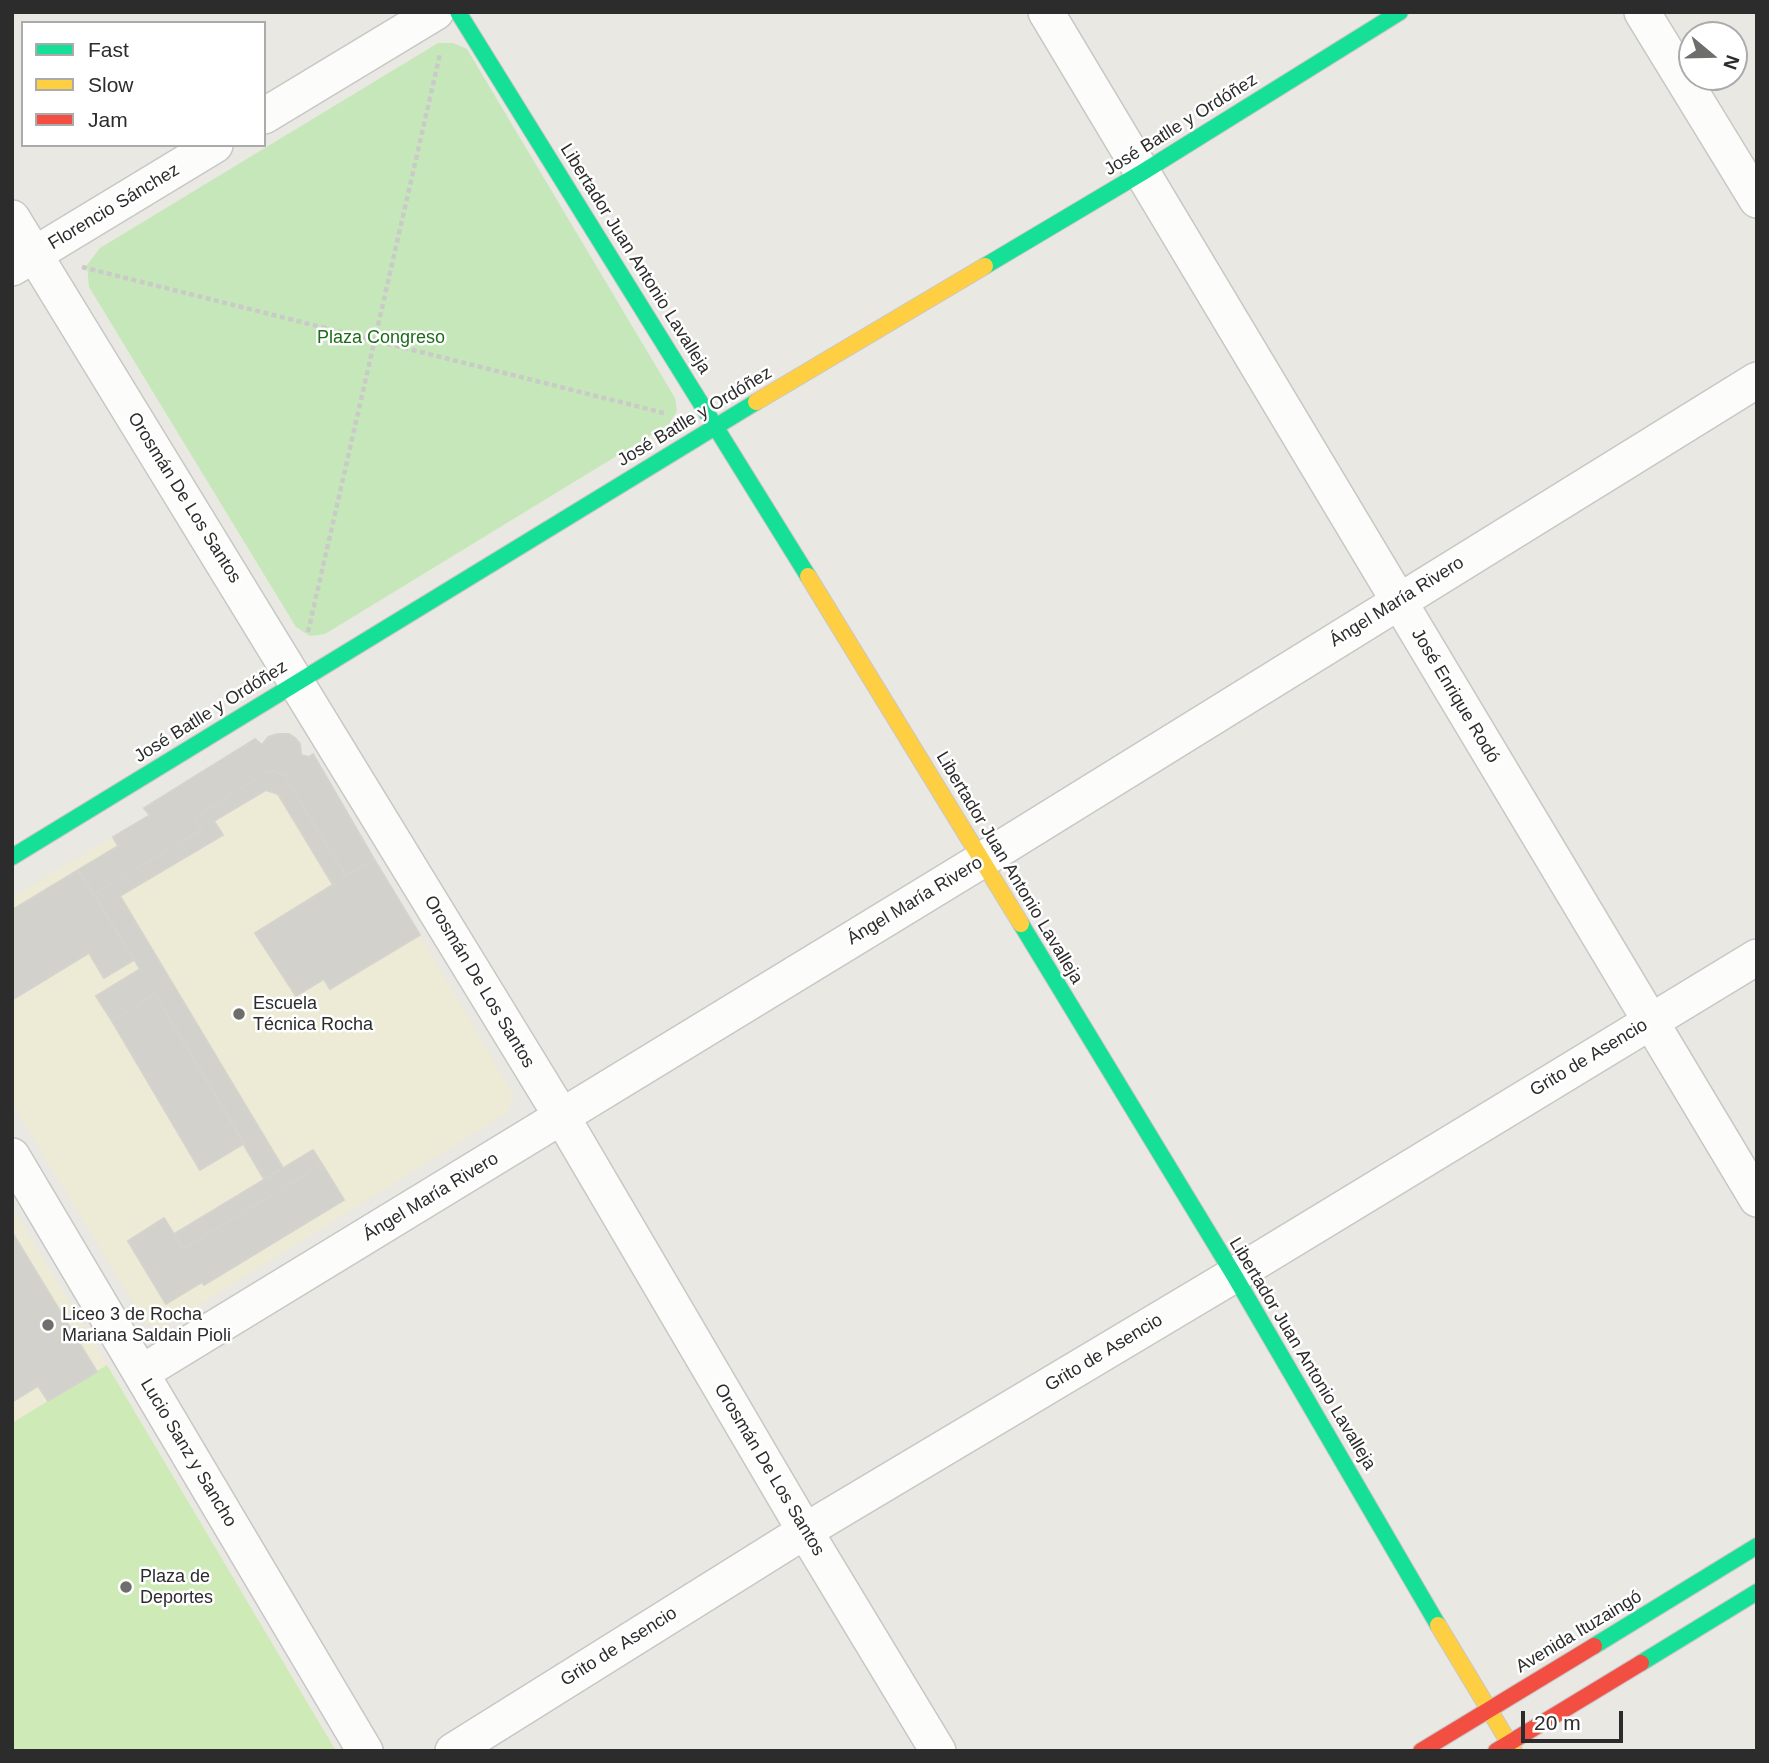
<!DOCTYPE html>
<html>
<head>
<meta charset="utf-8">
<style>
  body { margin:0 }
  #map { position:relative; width:1769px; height:1763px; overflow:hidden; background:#eae8e2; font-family:Helvetica,sans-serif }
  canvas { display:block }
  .frame { position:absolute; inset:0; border:14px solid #2c2c2c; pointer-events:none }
  .legend { position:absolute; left:21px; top:21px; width:245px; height:126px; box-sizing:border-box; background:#fff; border:2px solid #ababab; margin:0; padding:9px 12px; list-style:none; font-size:21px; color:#2c2c2c }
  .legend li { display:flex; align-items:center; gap:14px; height:35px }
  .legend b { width:35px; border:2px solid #ababab }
  .north { position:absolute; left:1678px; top:21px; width:70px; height:70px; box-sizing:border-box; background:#fff; border:2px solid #ababab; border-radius:50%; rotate:109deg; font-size:19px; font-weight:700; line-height:28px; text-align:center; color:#2c2c2c }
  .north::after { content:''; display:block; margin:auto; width:24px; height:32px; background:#6e6e6c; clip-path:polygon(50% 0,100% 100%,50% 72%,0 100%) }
  .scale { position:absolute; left:1521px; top:1711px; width:102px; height:32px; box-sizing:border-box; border:4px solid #2c2c2c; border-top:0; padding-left:9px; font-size:21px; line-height:24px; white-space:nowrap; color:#2c2c2c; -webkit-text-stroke:5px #fff; paint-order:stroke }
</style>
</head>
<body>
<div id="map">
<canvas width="1769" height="1763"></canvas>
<div class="frame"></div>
<ul class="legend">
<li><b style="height:9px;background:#16e098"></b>Fast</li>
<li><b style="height:9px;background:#ffcf43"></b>Slow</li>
<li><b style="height:9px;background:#f24e42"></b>Jam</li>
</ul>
<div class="north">N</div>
<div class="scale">20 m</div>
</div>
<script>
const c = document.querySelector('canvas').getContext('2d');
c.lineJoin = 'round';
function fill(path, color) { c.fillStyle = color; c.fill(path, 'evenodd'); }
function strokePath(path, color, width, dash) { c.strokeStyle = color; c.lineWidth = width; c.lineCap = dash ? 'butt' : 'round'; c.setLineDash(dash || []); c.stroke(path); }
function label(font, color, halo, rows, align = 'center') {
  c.font = font + ' Helvetica,sans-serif'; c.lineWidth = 5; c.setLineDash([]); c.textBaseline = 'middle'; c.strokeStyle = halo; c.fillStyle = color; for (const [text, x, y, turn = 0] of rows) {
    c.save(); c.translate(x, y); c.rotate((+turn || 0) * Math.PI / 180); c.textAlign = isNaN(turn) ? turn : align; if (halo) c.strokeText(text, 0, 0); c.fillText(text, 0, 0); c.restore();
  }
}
fill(new Path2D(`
  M 278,734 L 289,734 L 300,744 L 301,755 L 309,757 L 313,754 L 513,1094 L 508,1112 L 162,1328 L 146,1324 L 12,1103 L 12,898 L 149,815 L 144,808 L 255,739 L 262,745 L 268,737 Z
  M 12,1207 L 107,1365 L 12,1423 Z`), '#edead6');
fill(new Path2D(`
  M 438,43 L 453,43 L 467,49 L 675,398 L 677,411 L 669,424 L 325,634 L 310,636 L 296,627 L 89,287 L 87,265 L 100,248 Z`), '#c5e7b9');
fill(new Path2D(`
  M 107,1365 L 336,1751 L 12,1751 L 12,1423 Z`), '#ceebb7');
const building = new Path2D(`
  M 278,734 L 289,734 L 295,738 L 300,744 L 301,755 L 309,757 L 313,754 L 374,859 L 346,876 L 284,775 L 270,770 L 194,818 L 202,830 L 94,894 L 78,870 L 118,846 L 113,837 L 150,815 L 144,808 L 255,739 L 262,745 L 268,737 Z
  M 270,770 L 284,775 L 346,876 L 333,885 L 278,794 L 266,790 L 214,821 L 223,835 L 120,896 L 283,1168 L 264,1179 L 155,994 L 112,1021 L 96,996 L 140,969 L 94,894 L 202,830 L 194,818 Z
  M 374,859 L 420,935 L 330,989 L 324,979 L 296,996 L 255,933 Z
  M 78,870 L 134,960 L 104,978 L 89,953 L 12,1000 L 12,910 Z
  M 155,994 L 245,1143 L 200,1170 L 112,1021 Z
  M 313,1150 L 322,1164 L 183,1249 L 174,1234 Z
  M 322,1164 L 344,1200 L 204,1285 L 202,1282 L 166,1304 L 128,1241 L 164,1218 L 183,1249 Z
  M 12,1232 L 97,1372 L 48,1401 L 38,1386 L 12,1402 Z`);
fill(building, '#d3d1cc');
strokePath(building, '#d5d3ce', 2);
const street = new Path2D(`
  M 1046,12 L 1757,1199
  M 1642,12 L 1757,200
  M 264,116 L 436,12
  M 12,218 L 562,1117 L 805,1531 L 938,1751
  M 12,268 L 215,145
  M 12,1156 L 365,1751
  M 141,1373 L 982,860 L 1757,380
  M 453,1751 L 805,1531 L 1234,1275 L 1757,957`);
const fast = new Path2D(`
  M 458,12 L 808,576
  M 985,266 L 1143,172 L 1400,12
  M 12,857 L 756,402
  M 1021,924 L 1234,1275 L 1438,1625
  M 1594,1646 L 1757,1546
  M 1641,1663 L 1757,1592`);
const slow = new Path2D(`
  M 756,402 L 985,266
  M 808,576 L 1021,924
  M 1438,1625 L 1514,1751`);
const jam = new Path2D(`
  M 1421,1751 L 1594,1646
  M 1496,1751 L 1641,1663`);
strokePath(street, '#c8c7c7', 38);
strokePath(fast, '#c8c7c7', 18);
strokePath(slow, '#c8c7c7', 18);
strokePath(jam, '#c8c7c7', 18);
strokePath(new Path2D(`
  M 82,267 L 664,413
  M 308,632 L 440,54`), '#cacac9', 4.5, [5, 3.5]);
strokePath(street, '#fcfcfb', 35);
strokePath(fast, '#16e098', 16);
strokePath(slow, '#ffcf43', 16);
strokePath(jam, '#f24e42', 16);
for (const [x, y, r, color] of [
  [239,1014,7,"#6e6e6c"],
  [48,1325,7,"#6e6e6c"],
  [126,1587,7,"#6e6e6c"]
]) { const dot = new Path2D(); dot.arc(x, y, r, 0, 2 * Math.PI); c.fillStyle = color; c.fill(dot); strokePath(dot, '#fff', 2.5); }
label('18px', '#2c2c2c', '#fff', [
  ["José Batlle y Ordóñez",1181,125,-32],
  ["Florencio Sánchez",114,207,-31],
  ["Libertador Juan Antonio Lavalleja",635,259,58],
  ["José Batlle y Ordóñez",695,417,-31],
  ["Orosmán De Los Santos",184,498,58],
  ["Ángel María Rivero",1397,602,-32],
  ["José Enrique Rodó",1455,696,59],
  ["José Batlle y Ordóñez",211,712,-32],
  ["Libertador Juan Antonio Lavalleja",1009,868,59],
  ["Ángel María Rivero",915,901,-31],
  ["Orosmán De Los Santos",479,982,59],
  ["Grito de Asencio",1589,1058,-31],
  ["Ángel María Rivero",431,1197,-31],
  ["Grito de Asencio",1104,1353,-31],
  ["Libertador Juan Antonio Lavalleja",1302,1354,59],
  ["Lucio Sanz y Sancho",188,1453,59],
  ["Orosmán De Los Santos",769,1470,59],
  ["Avenida Ituzaingó",1579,1632,-31],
  ["Grito de Asencio",619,1647,-32]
]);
label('18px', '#1b6d17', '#fff', [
  ["Plaza Congreso",381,338]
]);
label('18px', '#2c2c2c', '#fff', [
  ["Escuela",253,1004],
  ["Técnica Rocha",253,1025],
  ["Liceo 3 de Rocha",62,1315],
  ["Mariana Saldain Pioli",62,1336],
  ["Plaza de",140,1577],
  ["Deportes",140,1598]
], 'left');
</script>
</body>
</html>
